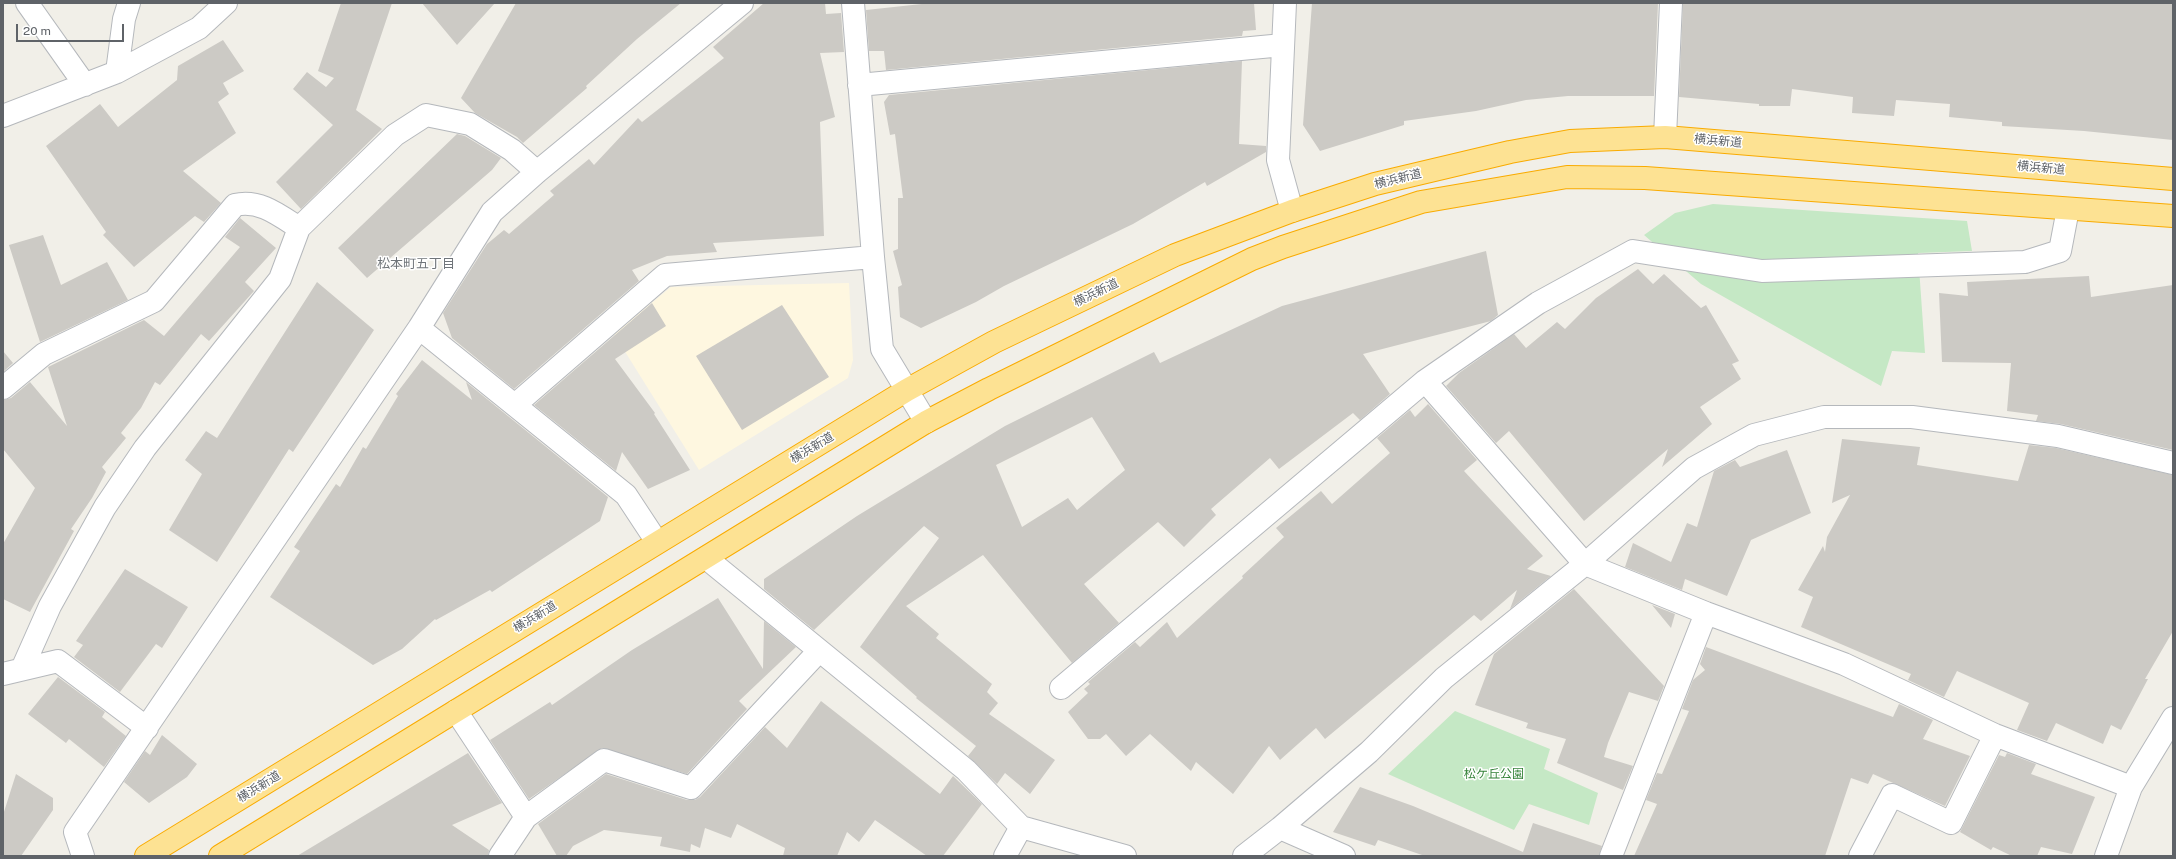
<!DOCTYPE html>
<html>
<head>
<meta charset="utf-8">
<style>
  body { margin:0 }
  #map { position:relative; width:2176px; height:859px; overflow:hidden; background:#f1efe8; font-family:"Public Sans",sans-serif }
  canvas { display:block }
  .frame { position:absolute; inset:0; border:4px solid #5f6368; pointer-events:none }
  .scale { position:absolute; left:16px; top:24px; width:108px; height:18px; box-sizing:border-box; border:2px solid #5f6368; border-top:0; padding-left:5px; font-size:12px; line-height:14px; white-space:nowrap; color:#5f6368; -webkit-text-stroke:3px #fff; paint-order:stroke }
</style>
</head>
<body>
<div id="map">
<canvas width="2176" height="859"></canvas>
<div class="frame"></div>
<div class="scale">20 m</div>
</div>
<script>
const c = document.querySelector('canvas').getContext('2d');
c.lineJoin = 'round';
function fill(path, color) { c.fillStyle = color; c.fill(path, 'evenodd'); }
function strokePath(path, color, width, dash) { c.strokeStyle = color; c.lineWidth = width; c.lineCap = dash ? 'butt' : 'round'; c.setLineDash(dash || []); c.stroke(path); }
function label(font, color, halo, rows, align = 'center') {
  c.font = font + ' "Public Sans","Noto Sans JP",sans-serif'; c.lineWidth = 3; c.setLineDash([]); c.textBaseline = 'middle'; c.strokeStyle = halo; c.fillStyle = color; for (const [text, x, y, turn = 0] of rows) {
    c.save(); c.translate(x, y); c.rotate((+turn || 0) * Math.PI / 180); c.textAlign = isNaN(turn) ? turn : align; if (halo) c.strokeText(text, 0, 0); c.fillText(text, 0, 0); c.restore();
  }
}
fill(new Path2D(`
  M 849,283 L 853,360 L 848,378 L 699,470 L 614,334 L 671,287 Z`), '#fef7e0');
fill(new Path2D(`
  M 1713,204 L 1967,221 L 1972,251 L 1918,253 L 1925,353 L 1892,351 L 1881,386 L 1701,284 L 1644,235 L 1675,213 Z
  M 1455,711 L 1550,749 L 1544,769 L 1598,793 L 1589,825 L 1529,804 L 1514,830 L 1388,774 Z`), '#c5e8c5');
fill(new Path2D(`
  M 341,3 L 392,3 L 356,110 L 382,129 L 301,209 L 276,182 L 333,125 L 293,89 L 307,72 L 326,87 L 334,78 L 318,71 Z
  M 422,3 L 495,3 L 457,45 Z
  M 516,3 L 681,3 L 637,39 L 586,86 L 587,88 L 523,143 L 517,137 L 475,113 L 461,98 Z
  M 764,3 L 825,3 L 826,14 L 841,13 L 844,52 L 820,53 L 835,117 L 820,122 L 824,236 L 713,243 L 717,252 L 667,256 L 632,270 L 639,281 L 514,389 L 452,338 L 443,313 L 487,244 L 504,230 L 509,234 L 554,195 L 550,191 L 589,159 L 594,165 L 638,118 L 642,122 L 724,58 L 713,47 Z
  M 931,3 L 1254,3 L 1256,30 L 1243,31 L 1242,36 L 886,70 L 884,51 L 869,51 L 866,10 Z
  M 1312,3 L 1658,3 L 1654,96 L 1568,96 L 1526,100 L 1476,111 L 1404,121 L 1404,125 L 1320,151 L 1303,125 Z
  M 1683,3 L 2173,3 L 2173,140 L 2084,131 L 2002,126 L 2002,122 L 1949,117 L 1950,104 L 1896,100 L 1894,116 L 1852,113 L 1853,97 L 1792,89 L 1790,106 L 1759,106 L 1759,104 L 1679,97 Z
  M 223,40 L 244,71 L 223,83 L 229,94 L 218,102 L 236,133 L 183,171 L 221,203 L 204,222 L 195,216 L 134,267 L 103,235 L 106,232 L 46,146 L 100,104 L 118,127 L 177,80 L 178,66 Z
  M 1242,61 L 1239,144 L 1266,146 L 1266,152 L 1207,186 L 1205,182 L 1133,224 L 1004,286 L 976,302 L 921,328 L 900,317 L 898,287 L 902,285 L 893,251 L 898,249 L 898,198 L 903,198 L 895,134 L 890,135 L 884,102 L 889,95 Z
  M 457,134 L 465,136 L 501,158 L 492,170 L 367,278 L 338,248 Z
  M 240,218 L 276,248 L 245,282 L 254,291 L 209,341 L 201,334 L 160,385 L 155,382 L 141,408 L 121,433 L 126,438 L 102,467 L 106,472 L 92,498 L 71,529 L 74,531 L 30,612 L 3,599 L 3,544 L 35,488 L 3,449 L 3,400 L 11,398 L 30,382 L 67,426 L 48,367 L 144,320 L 164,336 L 240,247 L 225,237 Z
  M 43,235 L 61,285 L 107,262 L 128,300 L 40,342 L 9,245 Z
  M 1486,251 L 1498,315 L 1491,321 L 1363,354 L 1390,394 L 1360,420 L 1353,413 L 1279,469 L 1270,458 L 1211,509 L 1216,515 L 1184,547 L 1158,522 L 1084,584 L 1119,623 L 1072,663 L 983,555 L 906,606 L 939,634 L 936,638 L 992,684 L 987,692 L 998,703 L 989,714 L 1055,760 L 1030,794 L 1005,773 L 997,784 L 968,756 L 976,746 L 916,698 L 917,697 L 860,647 L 939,538 L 924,526 L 814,630 L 764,589 L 764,579 L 857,516 L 1005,426 L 1154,352 L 1160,363 L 1282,306 ZM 1092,417 L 1125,470 L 1077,510 L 1068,498 L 1022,527 L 996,465 Z
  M 1638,269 L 1653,284 L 1664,274 L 1701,308 L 1706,305 L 1739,361 L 1732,364 L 1741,379 L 1700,407 L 1712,424 L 1662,467 L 1668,449 L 1584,521 L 1509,431 L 1496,443 L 1446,386 L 1459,373 L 1514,334 L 1526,348 L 1557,322 L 1565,329 L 1596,298 Z
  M 2089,276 L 2091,297 L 2173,285 L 2173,450 L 2061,424 L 2036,421 L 2038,415 L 2007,411 L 2011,363 L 1942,362 L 1939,293 L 1968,296 L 1967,282 Z
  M 317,282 L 374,330 L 293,452 L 289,449 L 217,562 L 169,530 L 202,474 L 185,460 L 206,431 L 217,438 Z
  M 652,303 L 666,326 L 615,359 L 655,413 L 654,414 L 690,470 L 648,489 L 622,452 L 616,471 L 534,405 Z
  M 782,305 L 829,377 L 742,430 L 696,356 Z
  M 3,351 L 13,363 L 3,372 Z
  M 422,360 L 472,400 L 466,382 L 608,497 L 600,521 L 492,592 L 490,590 L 436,620 L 435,619 L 402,649 L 373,665 L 270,597 L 300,551 L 294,547 L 336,484 L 340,487 L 363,447 L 366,449 L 398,396 L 396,394 Z
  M 1428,404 L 1477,460 L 1464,471 L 1543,556 L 1527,569 L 1551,576 L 1510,609 L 1517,590 L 1481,621 L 1474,615 L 1325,739 L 1316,728 L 1280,760 L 1269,746 L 1233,794 L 1196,762 L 1191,771 L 1150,734 L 1126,756 L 1106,734 L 1100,739 L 1088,739 L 1068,712 L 1088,693 L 1084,689 L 1090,684 L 1088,682 L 1135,642 L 1140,647 L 1167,622 L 1177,638 L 1243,578 L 1242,576 L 1284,537 L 1276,528 L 1321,491 L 1332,504 L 1390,453 L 1377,438 L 1410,410 L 1415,417 Z
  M 1842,439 L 1920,447 L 1917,465 L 2018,481 L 2029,445 L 2056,448 L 2173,475 L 2173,631 L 2145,679 L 2148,679 L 2121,730 L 2111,725 L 2103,744 L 2056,723 L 2047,741 L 2017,730 L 2029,703 L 1957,671 L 1944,697 L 1908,680 L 1911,674 L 1801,627 L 1813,597 L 1798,590 L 1823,546 L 1825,552 L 1827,537 L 1850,495 L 1832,503 Z
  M 1787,450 L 1811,513 L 1751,540 L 1727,596 L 1685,579 L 1682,590 L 1625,567 L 1633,543 L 1671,562 L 1687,523 L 1697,527 L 1714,471 L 1735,460 L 1740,467 Z
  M 125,569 L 188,607 L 162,648 L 156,644 L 120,692 L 74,657 L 83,645 L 76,641 Z
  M 1574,589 L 1664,686 L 1658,701 L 1629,692 L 1608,743 L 1604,757 L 1633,766 L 1623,790 L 1557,763 L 1566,739 L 1526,728 L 1528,723 L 1475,705 L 1494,654 Z
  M 718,598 L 763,669 L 764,621 L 796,647 L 739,701 L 747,709 L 687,774 L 602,748 L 529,799 L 490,740 L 550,702 L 552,705 L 632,650 Z
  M 1652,605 L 1675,614 L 1671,628 Z
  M 1706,647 L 1893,717 L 1899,704 L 1933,720 L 1923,739 L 1970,756 L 1945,806 L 1873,774 L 1868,784 L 1851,778 L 1825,856 L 1634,856 L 1657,804 L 1646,800 L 1657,773 L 1662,774 L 1689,711 L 1682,709 L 1693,680 L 1705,670 L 1700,664 Z
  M 58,677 L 105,712 L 102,717 L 126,736 L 104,767 L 69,739 L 66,743 L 28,714 Z
  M 821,701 L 940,794 L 953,776 L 982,804 L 943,856 L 927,856 L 875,820 L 859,842 L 847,832 L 837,856 L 783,856 L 785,848 L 737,824 L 731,838 L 705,828 L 700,848 L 691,844 L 690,852 L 660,846 L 662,837 L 604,830 L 573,846 L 566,856 L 557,856 L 538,824 L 606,774 L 687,800 L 695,800 L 700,797 L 765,727 L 787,748 Z
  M 162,735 L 197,764 L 187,777 L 149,803 L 124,782 L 145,751 L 150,755 Z
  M 468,753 L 502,803 L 452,825 L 489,850 L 488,856 L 297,856 Z
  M 2007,753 L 2036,764 L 2031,774 L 2095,797 L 2072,854 L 2041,847 L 2037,856 L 2012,856 L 1993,847 L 1991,850 L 1960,832 L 1999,755 L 2005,757 Z
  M 16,774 L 53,798 L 53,810 L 21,856 L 3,856 L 3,815 Z
  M 1360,787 L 1413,806 L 1523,852 L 1533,823 L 1602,846 L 1599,856 L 1425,856 L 1378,840 L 1375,846 L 1333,832 Z`), '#cccac5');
const minor = new Path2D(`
  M 27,3 L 85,85
  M 853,3 L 873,257 L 882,349 L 926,422
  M 1285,3 L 1278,160 L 1292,211
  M 117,72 L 124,19 L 129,3
  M 859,85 L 1283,45
  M 3,116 L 117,72 L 199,28 L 226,3
  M 1665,137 L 1671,3
  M 419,328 L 626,495 L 657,542
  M 1425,381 L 1585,564 L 1706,613 L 1844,664 L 1995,735 L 2131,787
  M 3,388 L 44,354 L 154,301 L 235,205 C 259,199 279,215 299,228
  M 516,404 L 665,275 L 873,257
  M 706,558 L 966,770 L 1021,827 L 1125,856
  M 22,669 L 50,606 L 105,507 L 145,448 L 280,279 L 299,228 L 395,135 L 426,115 L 470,124 L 512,150 L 537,172
  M 3,674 L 58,661 L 147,728
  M 1061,688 L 1425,381 L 1538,303 L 1633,251 L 1762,271 L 2025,262 L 2060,251 L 2068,209
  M 456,711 L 526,817
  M 1280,828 L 1344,856
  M 83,856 L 75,832 L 419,328 L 492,212 L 537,172 L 742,3
  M 500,856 L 526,817 L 604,760 L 691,788 L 818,652
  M 1005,856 L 1021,827
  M 1244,856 L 1280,828 L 1369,752 L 1444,678 L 1585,564 L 1694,468 L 1754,435 L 1824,417 L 1912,417 L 2058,436 L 2173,463
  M 1611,856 L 1706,613
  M 1860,856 L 1892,795 L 1951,823 L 1995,735
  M 2106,856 L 2131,787 L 2173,718`);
const highway = new Path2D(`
  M 146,856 L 907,390 L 994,342 L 1175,255 L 1292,211 L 1375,184 L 1510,152 L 1570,141 L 1665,137 L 2173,179
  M 220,856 L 926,422 L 989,389 L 1252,259 L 1283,247 L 1421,202 L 1567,177 L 1645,178 L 2173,216`);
strokePath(minor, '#b5b8bc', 24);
strokePath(highway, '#f9ab00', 24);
strokePath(minor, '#fff', 22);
strokePath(highway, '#fde293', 22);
label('12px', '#5f6368', '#fff', [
  ["横浜新道",1718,141,5],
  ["横浜新道",2041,168,5],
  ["横浜新道",1398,179,-14],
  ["横浜新道",1096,293,-26],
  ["横浜新道",812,448,-31],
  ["横浜新道",535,617,-32],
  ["横浜新道",259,787,-32]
]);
label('12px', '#348238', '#fff', [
  ["松ケ丘公園",1494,774]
]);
label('13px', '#70757a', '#fff', [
  ["松本町五丁目",416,264]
]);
</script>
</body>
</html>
